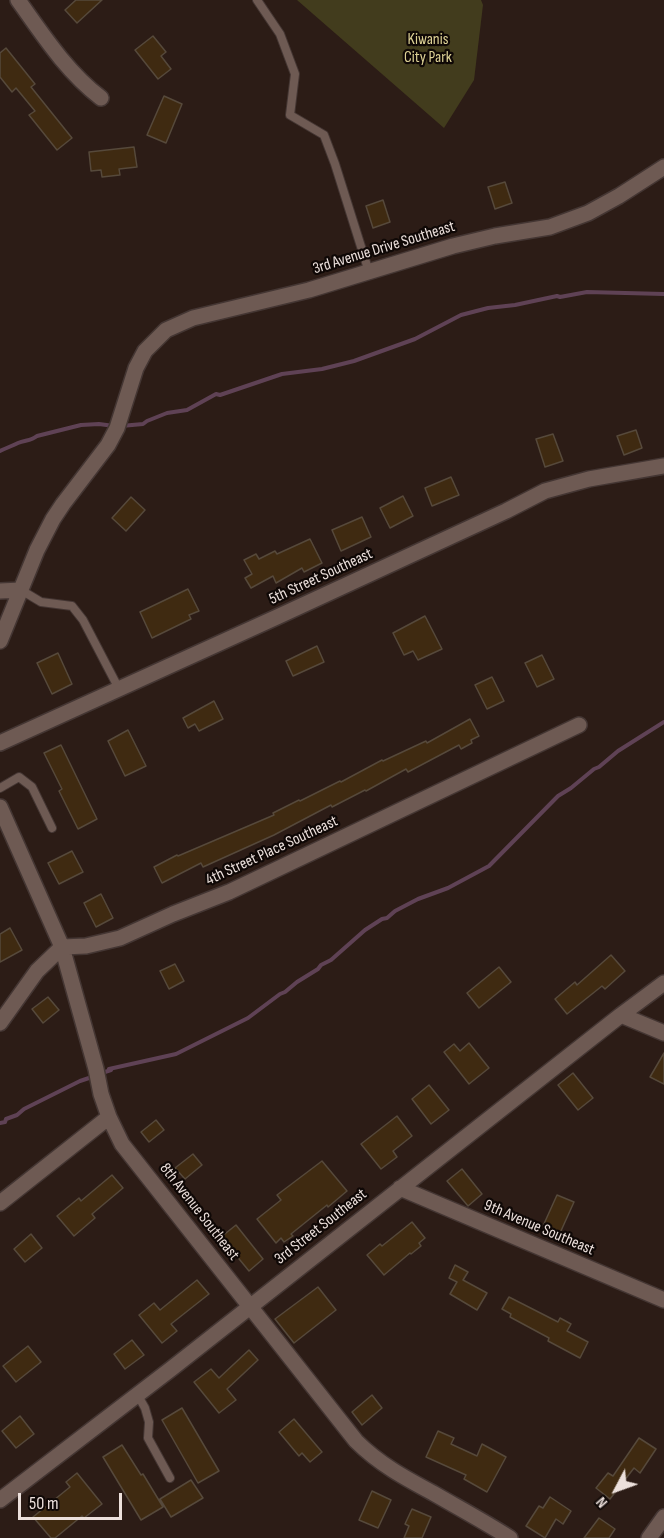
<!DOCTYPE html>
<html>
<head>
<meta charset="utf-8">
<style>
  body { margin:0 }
  #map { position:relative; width:664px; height:1538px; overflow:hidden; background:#2c1c16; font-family:"Sofia Sans Condensed",sans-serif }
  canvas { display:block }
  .north { position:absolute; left:586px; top:1460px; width:60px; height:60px; -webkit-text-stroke:4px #0f0806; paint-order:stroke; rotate:229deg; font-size:16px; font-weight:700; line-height:24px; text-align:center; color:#ece0dc }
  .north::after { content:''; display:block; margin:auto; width:21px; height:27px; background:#ece0dc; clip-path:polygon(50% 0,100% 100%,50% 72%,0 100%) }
  .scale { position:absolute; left:18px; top:1493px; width:104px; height:27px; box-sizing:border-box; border:3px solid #ece0dc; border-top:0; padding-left:8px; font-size:18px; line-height:21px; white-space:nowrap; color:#ece0dc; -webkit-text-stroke:4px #0f0806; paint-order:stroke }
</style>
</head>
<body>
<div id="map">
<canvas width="664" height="1538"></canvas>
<div class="north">N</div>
<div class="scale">50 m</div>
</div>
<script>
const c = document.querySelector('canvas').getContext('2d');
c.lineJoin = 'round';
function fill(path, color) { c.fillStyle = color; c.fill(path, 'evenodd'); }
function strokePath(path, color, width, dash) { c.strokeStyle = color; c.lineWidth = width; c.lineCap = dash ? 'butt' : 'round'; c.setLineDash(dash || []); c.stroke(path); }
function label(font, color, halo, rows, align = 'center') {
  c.font = font + ' "Sofia Sans Condensed",sans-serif'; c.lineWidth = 4.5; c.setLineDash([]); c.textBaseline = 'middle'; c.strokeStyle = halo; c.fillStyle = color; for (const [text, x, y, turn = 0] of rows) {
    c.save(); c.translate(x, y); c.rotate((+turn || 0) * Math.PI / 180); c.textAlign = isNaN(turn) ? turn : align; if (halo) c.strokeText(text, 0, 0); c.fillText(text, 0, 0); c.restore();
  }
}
fill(new Path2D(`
  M 297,0 L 481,0 L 483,5 L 474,80 L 444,128 Z`), '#423c1d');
strokePath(new Path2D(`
  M 121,426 L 143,424 L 147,421 L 167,413 L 187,410 L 216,394 L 220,395 L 282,374 L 322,369 L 354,361 L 415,339 L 461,315 L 488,308 L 515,305 L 557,296 L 560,297 L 587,292 L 664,294
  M 0,451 C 6,448 12,446 18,443 C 25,440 31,441 37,436 L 81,425 L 99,424 L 114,426
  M 102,1073 L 111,1070 L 109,1069 L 176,1054 L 248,1018 L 280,994 L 285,992 L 297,982 L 318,969 L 321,965 L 331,960 L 365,930 L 382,919 L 387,918 L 395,911 L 418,899 L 448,888 L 489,866 L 558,796 L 571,788 L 594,769 L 599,767 L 618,751 L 664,722
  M 0,1123 L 5,1122 L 6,1119 L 17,1115 L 24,1109 L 80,1081 L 95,1076`), '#5f4255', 4);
const building = new Path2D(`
  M 76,0 L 102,0 L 77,23 L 65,10 Z
  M 153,36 L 166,52 L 161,56 L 171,69 L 158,79 L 135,50 Z
  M 6,48 L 35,84 L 31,87 L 72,138 L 57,150 L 29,115 L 35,111 L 16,88 L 12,92 L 0,77 L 0,53 Z
  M 164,96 L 182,104 L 166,143 L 147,135 Z
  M 134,147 L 137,167 L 119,169 L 120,175 L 102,177 L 101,170 L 91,171 L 89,152 Z
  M 505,182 L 512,203 L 495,209 L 488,187 Z
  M 383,200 L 390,222 L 373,228 L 366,206 Z
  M 636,430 L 642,448 L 624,455 L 617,436 Z
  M 553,434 L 563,461 L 545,467 L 536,439 Z
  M 451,477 L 459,495 L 432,506 L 425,488 Z
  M 403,496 L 413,516 L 390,528 L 380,508 Z
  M 131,497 L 145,510 L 126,531 L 112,518 Z
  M 362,517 L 371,537 L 341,551 L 332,530 Z
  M 310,539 L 322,563 L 304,572 L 302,568 L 276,583 L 273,576 L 251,588 L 245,578 L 252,574 L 244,560 L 256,554 L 259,559 L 275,551 L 277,554 Z
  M 188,589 L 199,611 L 189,615 L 191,619 L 152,638 L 140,612 Z
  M 425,616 L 442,649 L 418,660 L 413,651 L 404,655 L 393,633 Z
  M 317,646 L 324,662 L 293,676 L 286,661 Z
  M 58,653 L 72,684 L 52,694 L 37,663 Z
  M 542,655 L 554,679 L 537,687 L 525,663 Z
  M 492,677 L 504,701 L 487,709 L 475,685 Z
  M 214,701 L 223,719 L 199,731 L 195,724 L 188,728 L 183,718 Z
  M 470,719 L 479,736 L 471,740 L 472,743 L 461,749 L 459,745 L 408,772 L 406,769 L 366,791 L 365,790 L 332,807 L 331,805 L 274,835 L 203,867 L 201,863 L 162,883 L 154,867 L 177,855 L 178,856 L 274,815 L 273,813 L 299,800 L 300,801 L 340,781 L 341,782 L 382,760 L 383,761 L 426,741 L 427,743 Z
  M 128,730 L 146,766 L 125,776 L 108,741 Z
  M 61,745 L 97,819 L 78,829 L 59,791 L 62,789 L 44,753 Z
  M 72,851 L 83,872 L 59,884 L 48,863 Z
  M 101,894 L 113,918 L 96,927 L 84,903 Z
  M 10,928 L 22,950 L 0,962 L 0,934 Z
  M 611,955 L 625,971 L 605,989 L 602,986 L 567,1014 L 555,999 L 575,982 L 577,985 Z
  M 175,964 L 184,981 L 169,989 L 160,971 Z
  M 499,967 L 511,982 L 479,1008 L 467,993 Z
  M 48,997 L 59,1010 L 43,1023 L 32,1009 Z
  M 469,1043 L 489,1068 L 469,1084 L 444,1052 L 454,1044 L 460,1051 Z
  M 664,1053 L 664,1084 L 650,1077 Z
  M 573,1073 L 593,1098 L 578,1110 L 558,1085 Z
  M 429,1085 L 449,1110 L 431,1124 L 412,1099 Z
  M 397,1116 L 412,1136 L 393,1151 L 397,1157 L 381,1169 L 361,1144 Z
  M 156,1120 L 164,1130 L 149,1142 L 141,1132 Z
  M 193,1154 L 202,1165 L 185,1179 L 175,1168 Z
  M 322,1161 L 347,1191 L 328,1207 L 327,1205 L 291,1234 L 293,1236 L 284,1242 L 281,1238 L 276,1243 L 257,1219 L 281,1200 L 277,1195 Z
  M 462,1169 L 482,1194 L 468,1206 L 447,1181 Z
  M 112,1175 L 123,1188 L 92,1214 L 95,1218 L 74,1236 L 57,1216 L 79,1198 L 81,1201 Z
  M 557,1195 L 574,1202 L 560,1233 L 543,1226 Z
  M 412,1222 L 425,1238 L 419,1243 L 421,1246 L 411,1254 L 410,1253 L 384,1275 L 367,1255 L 380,1244 L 382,1246 Z
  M 236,1225 L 263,1259 L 249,1271 L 221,1237 Z
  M 31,1234 L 42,1248 L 25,1262 L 14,1249 Z
  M 455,1265 L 468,1272 L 463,1280 L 487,1293 L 477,1310 L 450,1294 L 457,1282 L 449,1278 Z
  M 197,1280 L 209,1294 L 171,1324 L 177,1331 L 162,1343 L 139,1315 L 154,1303 L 160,1310 Z
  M 318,1287 L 336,1310 L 294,1343 L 275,1319 Z
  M 509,1297 L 558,1322 L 560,1318 L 571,1324 L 567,1331 L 588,1342 L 580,1358 L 548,1341 L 549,1338 L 510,1317 L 511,1314 L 502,1309 Z
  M 132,1340 L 144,1355 L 125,1369 L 114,1354 Z
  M 28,1346 L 41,1362 L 16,1382 L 3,1366 Z
  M 249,1350 L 258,1360 L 227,1389 L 236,1400 L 219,1413 L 194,1382 L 211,1369 L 219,1378 Z
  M 372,1395 L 382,1408 L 362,1425 L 352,1412 Z
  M 182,1408 L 219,1471 L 198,1483 L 162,1420 Z
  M 20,1416 L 34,1434 L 16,1448 L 2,1431 Z
  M 294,1419 L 322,1452 L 310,1462 L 302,1453 L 299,1456 L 279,1432 Z
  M 438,1431 L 454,1438 L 451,1444 L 477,1456 L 482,1444 L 506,1457 L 487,1492 L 464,1479 L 466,1475 L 426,1457 Z
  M 639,1438 L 656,1449 L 640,1473 L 634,1468 L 610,1499 L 596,1488 L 608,1473 L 613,1476 Z
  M 122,1445 L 141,1475 L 143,1474 L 163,1507 L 141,1520 L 103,1457 Z
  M 77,1473 L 102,1504 L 84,1518 L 82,1516 L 55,1538 L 51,1538 L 33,1517 L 70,1487 L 66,1482 Z
  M 191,1480 L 203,1498 L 171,1517 L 160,1499 Z
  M 372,1491 L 391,1500 L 378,1528 L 359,1520 Z
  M 550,1497 L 571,1511 L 563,1524 L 556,1519 L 545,1538 L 526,1526 L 539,1506 L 543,1508 Z
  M 412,1509 L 431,1517 L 422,1538 L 404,1538 L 409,1526 L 405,1524 Z
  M 599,1518 L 615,1529 L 609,1538 L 584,1538 Z`);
fill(building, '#3f2a11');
strokePath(building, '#56493b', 1.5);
const lane = new Path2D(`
  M 257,0 L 280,34 L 295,74 L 290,115 L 324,135 L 335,164 L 369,272
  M 21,590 L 41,602 L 72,606 L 83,620 L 119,689
  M 0,788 L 19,777 L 32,787 L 52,828
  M 137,1394 L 145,1408 L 149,1422 L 148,1438 L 170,1478`);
const street = new Path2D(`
  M 18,0 C 43,35 66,71 101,98
  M 0,591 L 21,590
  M 0,641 L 37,550 L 53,519 L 63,504 L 108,445 L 117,428 L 136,368 L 145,351 L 166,330 L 193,318 L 309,290 L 453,246 L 495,236 L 550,227 L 588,213 L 619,196 L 664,167
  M 0,743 L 277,617 L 506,511 L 545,491 L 589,479 L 664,466
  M 0,807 L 62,947 L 96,1069 L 101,1094 L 109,1117 L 122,1144 L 356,1441 C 379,1464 405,1478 433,1493 C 459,1508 485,1522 510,1538
  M 621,1015 L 664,1033
  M 0,1023 L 37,971 L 62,947 L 86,946 L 120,938 L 173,914 L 229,892 L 579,725
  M 400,1188 L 664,1300
  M 0,1203 L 109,1117
  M 0,1500 L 171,1369 L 621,1015 L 664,983
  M 649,1538 L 664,1517`);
strokePath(lane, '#443633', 10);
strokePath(street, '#443633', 18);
strokePath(lane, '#6e5a53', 8);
strokePath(street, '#6e5a53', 15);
label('16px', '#ded296', '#0f0806', [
  ["Kiwanis",428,40],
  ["City Park",428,58]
]);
label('16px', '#ece0dc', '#0f0806', [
  ["3rd Avenue Drive Southeast",384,248,-17],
  ["5th Street Southeast",321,577,-25],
  ["4th Street Place Southeast",272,851,-25],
  ["8th Avenue Southeast",199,1212,52],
  ["3rd Street Southeast",321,1227,-38],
  ["9th Avenue Southeast",539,1228,23]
]);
</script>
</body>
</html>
